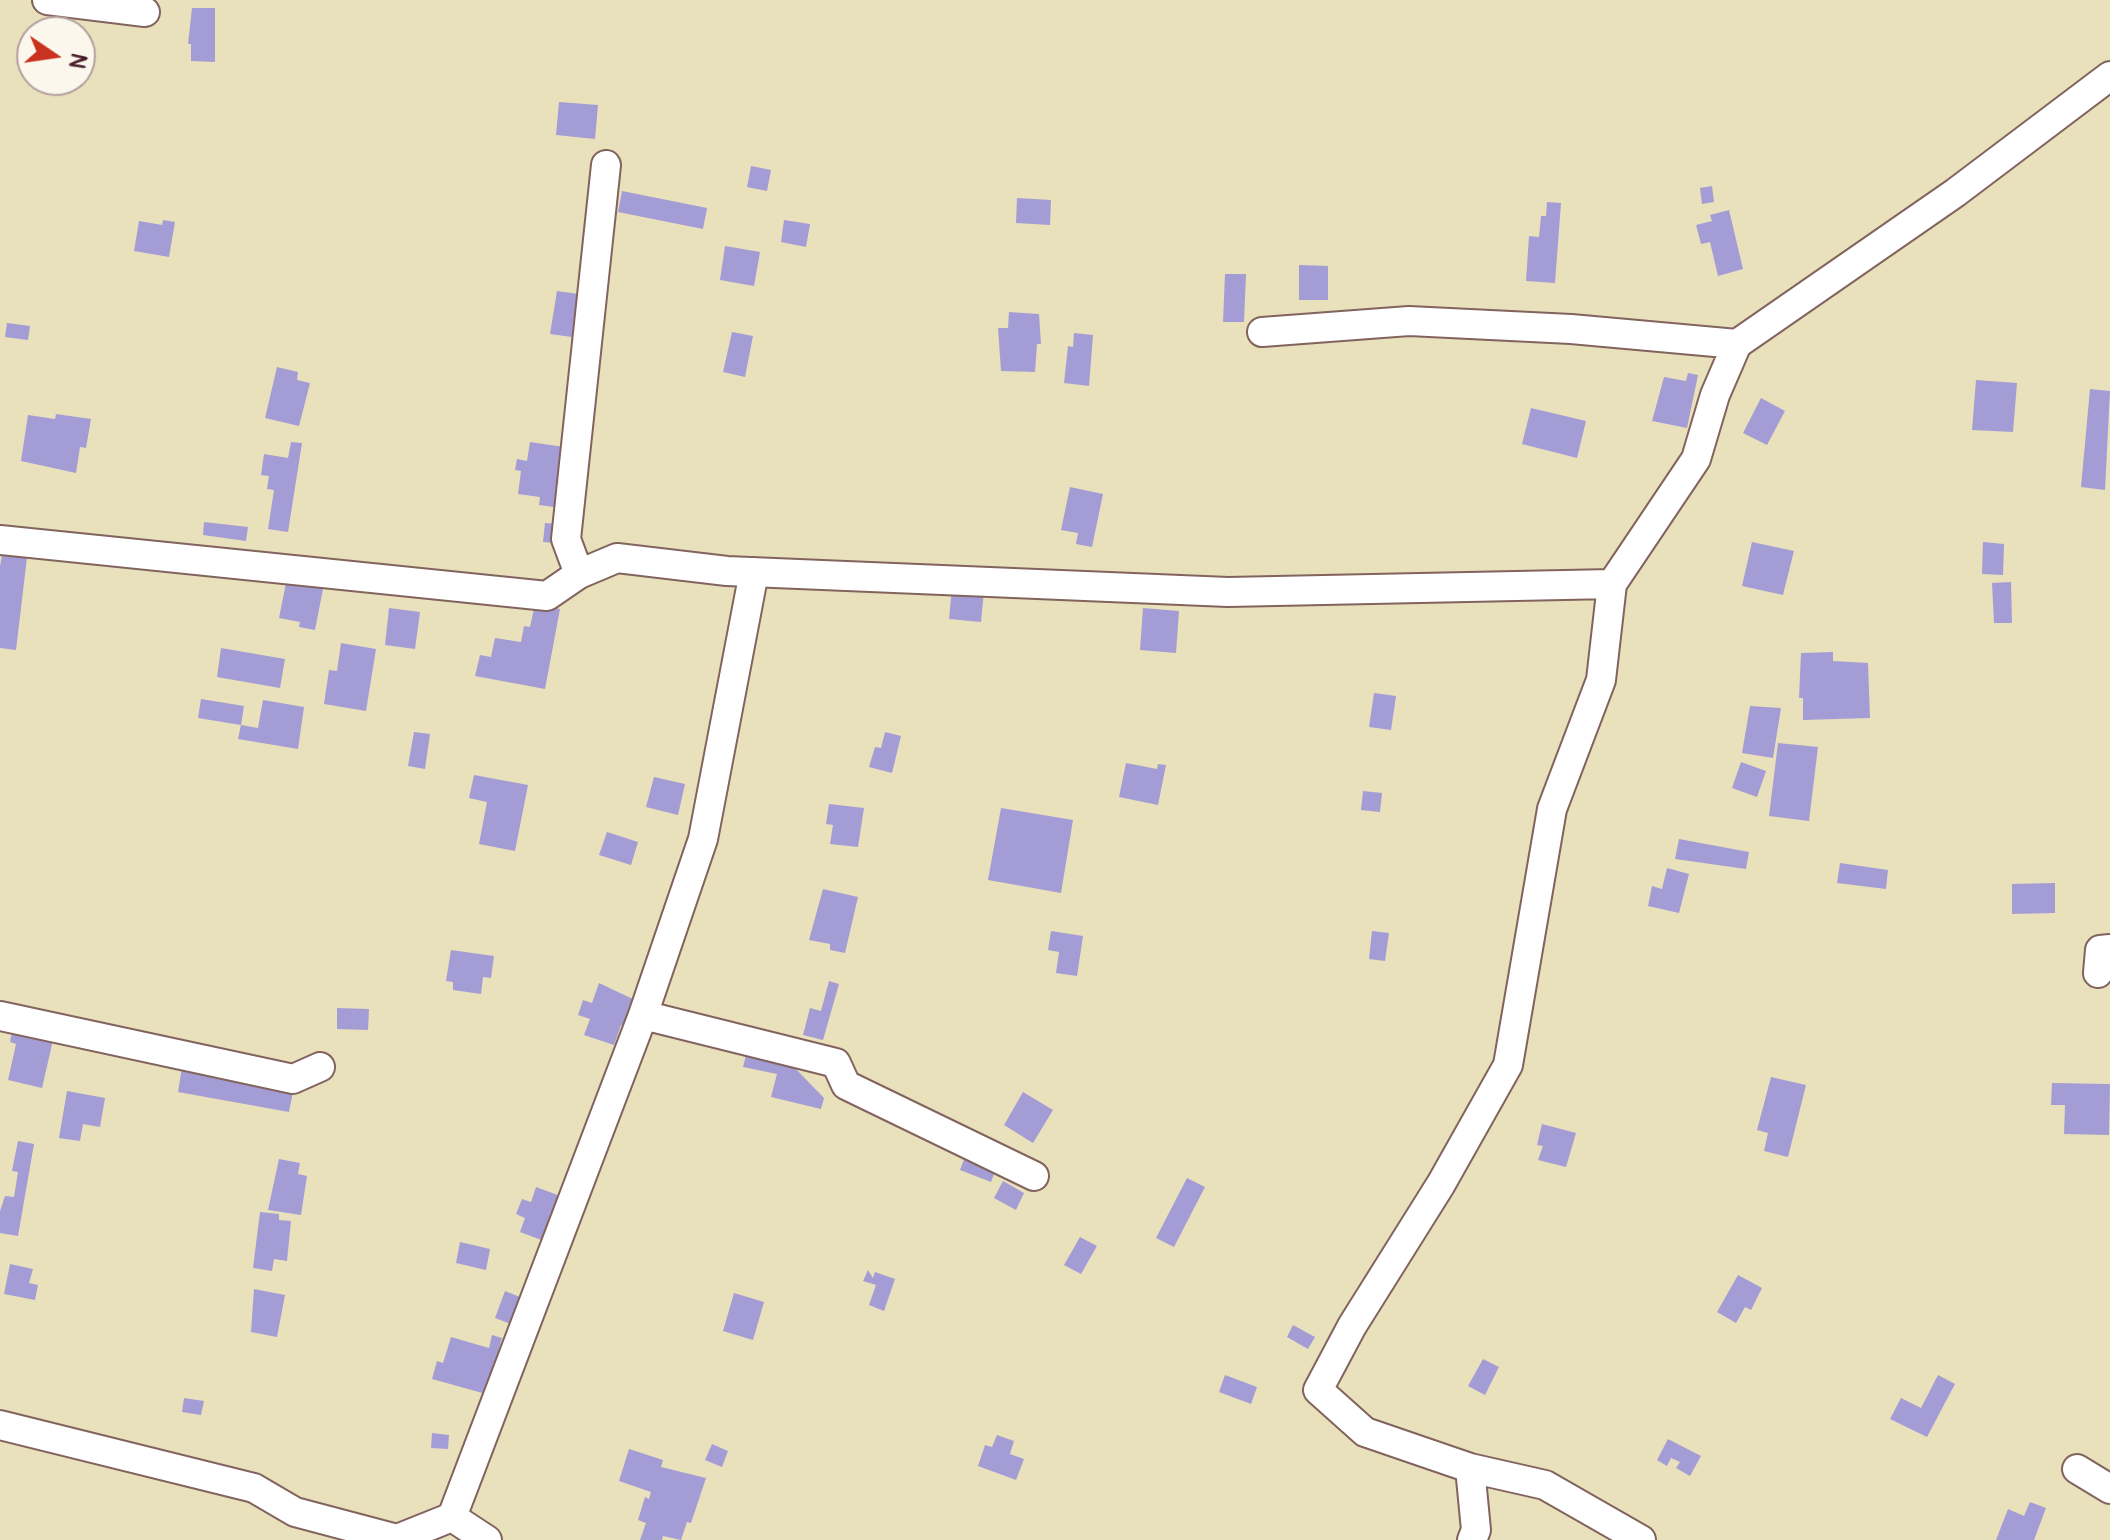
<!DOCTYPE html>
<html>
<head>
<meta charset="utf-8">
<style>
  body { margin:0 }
  #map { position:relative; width:2110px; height:1540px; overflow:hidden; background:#e9e0bc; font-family:Pangolin,sans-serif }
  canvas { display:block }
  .north { position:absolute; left:16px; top:16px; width:80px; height:80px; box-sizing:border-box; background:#fbf7ec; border:2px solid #b4a19f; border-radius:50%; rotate:103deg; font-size:22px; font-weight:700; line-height:32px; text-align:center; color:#4a1f2b }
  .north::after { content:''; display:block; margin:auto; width:28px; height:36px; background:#c8321e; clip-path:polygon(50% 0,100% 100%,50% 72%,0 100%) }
</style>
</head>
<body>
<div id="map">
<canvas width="2110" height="1540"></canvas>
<div class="north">N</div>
</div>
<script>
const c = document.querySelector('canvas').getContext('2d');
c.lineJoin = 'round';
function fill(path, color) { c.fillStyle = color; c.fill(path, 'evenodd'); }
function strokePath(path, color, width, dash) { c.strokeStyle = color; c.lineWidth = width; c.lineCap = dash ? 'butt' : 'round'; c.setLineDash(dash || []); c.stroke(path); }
fill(new Path2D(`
  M 192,8 L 215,8 L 215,62 L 191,61 L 191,44 L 188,44 Z
  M 559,102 L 598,105 L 595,139 L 556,135 Z
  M 751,166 L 771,170 L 767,191 L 747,187 Z
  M 1712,186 L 1714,202 L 1702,204 L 1700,188 Z
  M 622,191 L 707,208 L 703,229 L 618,212 Z
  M 1017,198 L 1051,200 L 1050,225 L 1016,223 Z
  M 1547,202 L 1561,203 L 1555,283 L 1526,281 L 1529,236 L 1539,237 L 1541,216 L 1546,216 Z
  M 1729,210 L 1743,269 L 1718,276 L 1710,242 L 1701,244 L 1696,225 L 1712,221 L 1710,215 Z
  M 163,220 L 175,222 L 169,257 L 134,251 L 139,221 L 162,225 Z
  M 784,220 L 810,224 L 806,247 L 781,242 Z
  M 725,246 L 760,252 L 754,286 L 720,280 Z
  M 1299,265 L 1328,266 L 1328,300 L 1299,300 Z
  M 1225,274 L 1246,274 L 1244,322 L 1223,322 Z
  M 557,291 L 579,294 L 572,337 L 550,334 Z
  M 1009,312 L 1039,314 L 1041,344 L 1037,344 L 1035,372 L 1001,371 L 998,328 L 1008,328 Z
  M 7,323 L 30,326 L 28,340 L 5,337 Z
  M 732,332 L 753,336 L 745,377 L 723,372 Z
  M 1074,333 L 1093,335 L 1089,386 L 1064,383 L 1068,346 L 1073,347 Z
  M 277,367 L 298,372 L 297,380 L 310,383 L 299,426 L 265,418 Z
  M 1688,373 L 1698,375 L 1687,428 L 1652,421 L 1664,377 L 1686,381 Z
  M 1976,380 L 2017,383 L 2013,432 L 1972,430 Z
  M 2090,389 L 2110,391 L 2105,490 L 2081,487 Z
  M 1761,398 L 1785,411 L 1767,445 L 1743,433 Z
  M 1531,408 L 1586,421 L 1577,458 L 1522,444 Z
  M 56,414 L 91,419 L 86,448 L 80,447 L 76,473 L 21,461 L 28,415 L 55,419 Z
  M 291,442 L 302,443 L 288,532 L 268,529 L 274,490 L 267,489 L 269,476 L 261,475 L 264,454 L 288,458 Z
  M 530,442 L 564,447 L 554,507 L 539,505 L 540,497 L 518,494 L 521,471 L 515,470 L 517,459 L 527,461 Z
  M 1070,487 L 1103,494 L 1092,547 L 1076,544 L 1078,533 L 1061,530 Z
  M 204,522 L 248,527 L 246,541 L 203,535 Z
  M 545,523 L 557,524 L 555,543 L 543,542 Z
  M 1752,542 L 1794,551 L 1783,595 L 1742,586 Z
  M 1983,542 L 2004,544 L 2003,575 L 1982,574 Z
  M 4,545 L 28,549 L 16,650 L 0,648 L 0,566 Z
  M 287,578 L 324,584 L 315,630 L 299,627 L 300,622 L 279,618 Z
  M 953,578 L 985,580 L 981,622 L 949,619 Z
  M 2011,582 L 2012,623 L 1994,623 L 1992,583 Z
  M 535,604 L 560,609 L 545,689 L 475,676 L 480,655 L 491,657 L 495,638 L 521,642 L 524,626 L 530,627 Z
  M 389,608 L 420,612 L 415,649 L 385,645 Z
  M 1143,608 L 1179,611 L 1176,653 L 1140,650 Z
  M 341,643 L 376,649 L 366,711 L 324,704 L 329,670 L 337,671 Z
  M 221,648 L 285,659 L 280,688 L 217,677 Z
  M 1833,652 L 1833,661 L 1868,663 L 1870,718 L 1803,720 L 1803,698 L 1799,698 L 1801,653 Z
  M 1374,693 L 1396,696 L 1391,730 L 1369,727 Z
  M 201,699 L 244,706 L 241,725 L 198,718 Z
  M 263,700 L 304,707 L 298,749 L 238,739 L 241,725 L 258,728 Z
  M 1750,706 L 1781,708 L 1773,758 L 1742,753 Z
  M 414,732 L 430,734 L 425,769 L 408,766 Z
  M 885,732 L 901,736 L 892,773 L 869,767 L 875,747 L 881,748 Z
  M 1778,743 L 1818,747 L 1809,821 L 1769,816 Z
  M 1741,762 L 1766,771 L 1757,797 L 1732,788 Z
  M 1126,763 L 1157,769 L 1158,764 L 1166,765 L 1158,805 L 1119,797 Z
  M 474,775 L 528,785 L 515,851 L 479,844 L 487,802 L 469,798 Z
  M 654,777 L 685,784 L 678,815 L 646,807 Z
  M 1363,791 L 1382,793 L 1380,812 L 1361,810 Z
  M 829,804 L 864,808 L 858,847 L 830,844 L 833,825 L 826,824 Z
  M 1001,808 L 1073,820 L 1061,893 L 988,880 Z
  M 607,832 L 638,842 L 631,865 L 599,855 Z
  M 1679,839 L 1749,852 L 1746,869 L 1675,859 Z
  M 1840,863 L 1888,870 L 1886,889 L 1837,883 Z
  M 1667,868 L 1689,874 L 1679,913 L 1648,906 L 1652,886 L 1662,889 Z
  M 2055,883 L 2055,913 L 2012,914 L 2012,884 Z
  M 823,889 L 858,897 L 845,953 L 830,950 L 830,944 L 809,940 Z
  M 1051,931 L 1083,936 L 1077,976 L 1056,973 L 1059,952 L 1048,950 Z
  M 1372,931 L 1389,933 L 1385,961 L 1369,959 Z
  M 451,950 L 494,956 L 491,978 L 483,977 L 481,994 L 453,990 L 453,982 L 446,981 Z
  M 829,981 L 839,984 L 823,1040 L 803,1035 L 810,1008 L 821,1011 Z
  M 599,983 L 637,1001 L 628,1027 L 621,1025 L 614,1045 L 584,1035 L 590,1019 L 578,1015 L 583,1000 L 592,1003 Z
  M 337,1008 L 369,1009 L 368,1030 L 337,1029 Z
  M 12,1032 L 53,1040 L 42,1088 L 8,1080 L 16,1044 L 10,1042 Z
  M 746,1055 L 793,1066 L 824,1098 L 821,1109 L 771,1097 L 777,1074 L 743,1067 Z
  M 182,1067 L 294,1087 L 289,1112 L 178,1092 Z
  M 1771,1077 L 1806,1085 L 1788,1157 L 1764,1151 L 1768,1133 L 1757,1130 Z
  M 2052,1083 L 2110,1084 L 2109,1135 L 2064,1134 L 2065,1105 L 2051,1105 Z
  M 67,1091 L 105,1098 L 100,1127 L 83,1124 L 80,1141 L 59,1138 Z
  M 1023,1092 L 1053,1110 L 1033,1143 L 1004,1125 Z
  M 1542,1124 L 1576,1133 L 1566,1167 L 1538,1160 L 1543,1146 L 1537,1145 Z
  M 18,1141 L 34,1144 L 18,1236 L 0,1233 L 0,1211 L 5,1196 L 14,1197 L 18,1172 L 12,1171 Z
  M 965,1157 L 996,1169 L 991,1182 L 960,1170 Z
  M 279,1159 L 300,1163 L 298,1174 L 307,1176 L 301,1215 L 268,1210 Z
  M 1187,1178 L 1205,1187 L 1174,1247 L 1156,1238 Z
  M 1003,1181 L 1024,1193 L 1016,1210 L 994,1198 Z
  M 536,1187 L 563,1197 L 547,1242 L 520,1232 L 525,1218 L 516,1214 L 522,1199 L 531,1202 Z
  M 260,1212 L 279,1214 L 279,1220 L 291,1221 L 287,1261 L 274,1259 L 272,1271 L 253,1268 Z
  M 1080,1237 L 1097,1246 L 1081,1274 L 1064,1265 Z
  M 460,1242 L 490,1249 L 486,1270 L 456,1263 Z
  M 10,1264 L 33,1269 L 29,1283 L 38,1285 L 35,1300 L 4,1294 Z
  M 868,1270 L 873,1278 L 875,1272 L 895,1279 L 884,1311 L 869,1305 L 876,1285 L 863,1281 Z
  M 1738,1275 L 1762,1288 L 1751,1310 L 1745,1307 L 1736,1323 L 1717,1312 Z
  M 254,1289 L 285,1295 L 277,1337 L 251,1332 Z
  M 505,1291 L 520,1297 L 511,1324 L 495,1318 Z
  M 734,1293 L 764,1302 L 753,1340 L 723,1331 Z
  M 1293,1325 L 1315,1337 L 1308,1349 L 1287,1337 Z
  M 492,1335 L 502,1338 L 486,1394 L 432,1379 L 437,1361 L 443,1363 L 451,1337 L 489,1348 Z
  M 1483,1359 L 1499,1367 L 1485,1395 L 1468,1386 Z
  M 1225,1375 L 1257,1387 L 1251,1404 L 1219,1392 Z
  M 1938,1375 L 1955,1384 L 1927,1437 L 1890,1419 L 1901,1398 L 1921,1408 Z
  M 184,1398 L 204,1401 L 201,1415 L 182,1412 Z
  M 432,1433 L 449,1435 L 448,1449 L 431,1448 Z
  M 997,1435 L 1014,1441 L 1010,1454 L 1024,1459 L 1016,1480 L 978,1466 L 985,1445 L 992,1447 Z
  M 1668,1439 L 1701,1456 L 1690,1476 L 1676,1468 L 1680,1462 L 1671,1458 L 1667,1466 L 1657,1460 Z
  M 712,1444 L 728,1451 L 722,1467 L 705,1460 Z
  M 629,1449 L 663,1460 L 661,1467 L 706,1478 L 691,1523 L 687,1522 L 681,1540 L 663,1536 L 662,1540 L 640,1540 L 646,1523 L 638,1520 L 645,1497 L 649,1499 L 651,1492 L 619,1481 Z
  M 2030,1502 L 2046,1508 L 2034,1540 L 1996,1540 L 2008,1509 L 2024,1516 Z`), '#a49dd5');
const minor = new Path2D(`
  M 47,0 L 145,12
  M 1262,332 L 1409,321 L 1571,329 L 1737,344
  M 0,540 L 547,596 L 579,574 L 617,558 L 727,571 L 1228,592 L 1612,584 L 1696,459 L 1715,395 L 1737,344 L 1955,193 L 2110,76
  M 579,574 L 566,539 L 606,165
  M 2098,973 L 2100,950 L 2110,949
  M 643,1015 L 836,1063 L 846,1085 L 1034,1176
  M 0,1016 L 293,1079 L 320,1067
  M 0,1425 L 254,1488 L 295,1512 L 397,1539 L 452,1517 L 643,1015 L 703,839 L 754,572
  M 1470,1468 L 1545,1485 L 1641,1540
  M 2077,1469 L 2110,1489
  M 452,1517 L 487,1540
  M 1472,1540 L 1476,1530 L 1470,1468 L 1365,1432 L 1318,1390 L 1352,1326 L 1441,1184 L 1508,1065 L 1552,809 L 1601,680 L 1612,584`);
strokePath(minor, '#82635e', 32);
strokePath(minor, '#fff', 28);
</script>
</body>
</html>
